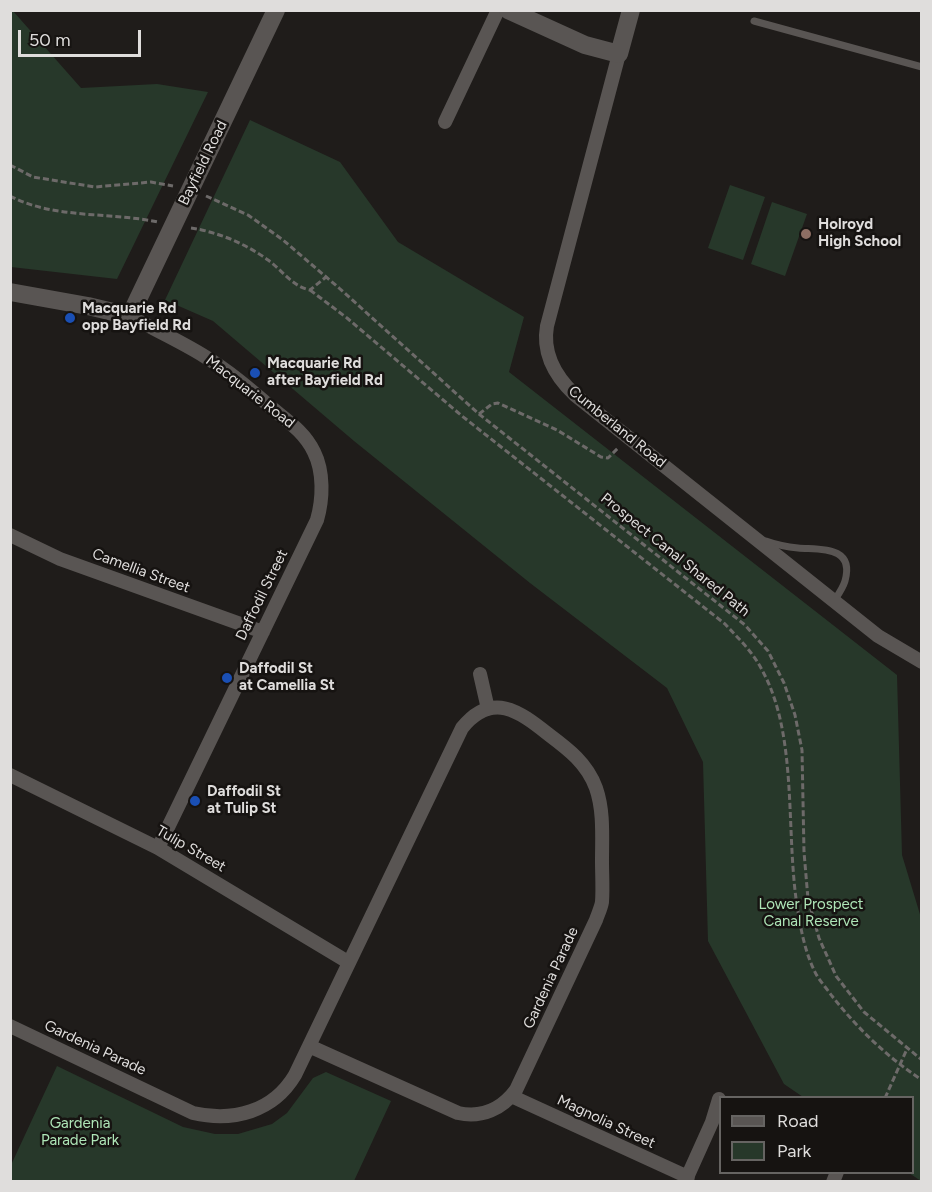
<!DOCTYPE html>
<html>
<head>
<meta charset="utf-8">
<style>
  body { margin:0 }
  #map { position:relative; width:932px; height:1192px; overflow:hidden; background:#1f1c1a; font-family:Figtree,sans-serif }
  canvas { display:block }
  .frame { position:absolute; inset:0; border:12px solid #dfdddc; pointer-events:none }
  .legend { position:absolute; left:719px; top:1096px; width:195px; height:78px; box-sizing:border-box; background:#161311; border:2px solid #666462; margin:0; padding:8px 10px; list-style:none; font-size:18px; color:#dfdddc }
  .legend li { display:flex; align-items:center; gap:12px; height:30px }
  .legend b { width:30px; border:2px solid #666462 }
  .scale { position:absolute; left:18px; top:30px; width:123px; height:27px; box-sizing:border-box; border:3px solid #dfdddc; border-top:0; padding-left:8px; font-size:18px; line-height:21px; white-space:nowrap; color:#dfdddc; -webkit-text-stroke:4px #161311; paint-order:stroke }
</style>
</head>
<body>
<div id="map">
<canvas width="932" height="1192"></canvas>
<div class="frame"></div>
<ul class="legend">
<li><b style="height:8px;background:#595553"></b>Road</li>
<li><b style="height:16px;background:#27382a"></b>Park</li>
</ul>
<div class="scale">50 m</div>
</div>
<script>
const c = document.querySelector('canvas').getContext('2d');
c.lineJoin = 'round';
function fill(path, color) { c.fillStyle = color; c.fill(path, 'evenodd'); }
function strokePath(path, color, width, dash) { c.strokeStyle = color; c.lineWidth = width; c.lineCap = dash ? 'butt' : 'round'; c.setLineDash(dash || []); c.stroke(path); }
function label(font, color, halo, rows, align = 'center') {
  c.font = font + ' Figtree,sans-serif'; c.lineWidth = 5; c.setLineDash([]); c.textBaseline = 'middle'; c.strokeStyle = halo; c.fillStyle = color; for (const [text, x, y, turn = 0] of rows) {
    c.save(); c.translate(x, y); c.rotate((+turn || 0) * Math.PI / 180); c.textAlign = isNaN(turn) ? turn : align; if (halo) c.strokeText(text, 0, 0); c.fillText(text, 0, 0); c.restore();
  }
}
fill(new Path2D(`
  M 11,10 L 13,11 L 81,88 L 157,84 L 208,92 L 117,279 L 11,267 Z
  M 250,120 L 340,162 L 398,242 L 524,317 L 509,372 L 897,675 L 902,855 L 922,921 L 921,1181 L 909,1173 L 912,1172 L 912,1098 L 803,1097 L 784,1084 L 708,941 L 703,762 L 667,688 L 530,583 L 354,441 L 213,321 L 165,300 Z
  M 730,185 L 765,197 L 743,260 L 708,248 Z
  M 772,202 L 807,214 L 785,276 L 751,264 Z
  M 57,1066 L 183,1127 L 215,1134 L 238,1134 L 272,1124 L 287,1113 L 313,1078 L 326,1072 L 391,1101 L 354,1181 L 11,1181 L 11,1165 Z`), '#27382a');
strokePath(new Path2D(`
  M 10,165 L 33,177 L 95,187 L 151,182 L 173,186
  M 10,196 C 53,219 111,212 158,222
  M 206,196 L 248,215 L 283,240 L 339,288 L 479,414 L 745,625 L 768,651 L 784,683 L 795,715 L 802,750 L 804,852 L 808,899 L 819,938 L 836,976 L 864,1012 L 922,1060
  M 191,228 C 218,232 246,244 268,260 C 282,270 293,287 310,290 L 326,277
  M 310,290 L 347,318 L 462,416 L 725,624 C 738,638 753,652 762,670 C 800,738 784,840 799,917 C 802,936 807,957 816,974 C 820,981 827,989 832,996 C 858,1029 887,1057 922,1080
  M 479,414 L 492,404 L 498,403 L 557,430 L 601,457 L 608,458 L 618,448
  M 885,1098 L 907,1049`), '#6d6a69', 3, [6, 3]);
strokePath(new Path2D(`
  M 754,21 L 922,67
  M 766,541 C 777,545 787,547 798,548 C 819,550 855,545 845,581 C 843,588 838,595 834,601`), '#595553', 7);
strokePath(new Path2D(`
  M 619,54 L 547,326 C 542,354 555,376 575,395 L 878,636 L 922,662
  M 445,122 L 498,10
  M 130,316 C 155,330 180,341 204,356 C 229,371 251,390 273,409 C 289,422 305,433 314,452 C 324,472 323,499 317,520 L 158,848
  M 10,535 L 60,559 L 263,632
  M 480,674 L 488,709
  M 10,775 L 158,848 L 348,962
  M 10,1026 L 193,1113 C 233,1122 273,1112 295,1075 L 462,728 C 492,691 519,711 548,734 C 568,749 587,763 596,788 C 604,811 602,837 602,861 C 602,874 603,889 602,902 C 601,908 598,914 596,920 L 516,1090 C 502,1109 482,1118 458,1113 L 309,1046
  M 511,1096 L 688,1177
  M 685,1182 L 712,1122 L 719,1099
  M 833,1182 L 837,1172`), '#595553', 14);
strokePath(new Path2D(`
  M 508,10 L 585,45 L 619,54 L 631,10
  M 10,292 L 88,306 L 130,316 L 276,10`), '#595553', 18);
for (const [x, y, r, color] of [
  [806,234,6,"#8d6e63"],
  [70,318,6,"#1a4fb4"],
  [255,373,6,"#1a4fb4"],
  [227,678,6,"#1a4fb4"],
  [195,801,6,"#1a4fb4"]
]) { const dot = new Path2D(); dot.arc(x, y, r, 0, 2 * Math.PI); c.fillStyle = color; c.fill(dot); strokePath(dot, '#161311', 2); }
label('15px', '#dfdddc', '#161311', [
  ["Bayfield Road",203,163,-64],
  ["Macquarie Road",250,392,38],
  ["Cumberland Road",617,427,39],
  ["Prospect Canal Shared Path",675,555,39],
  ["Camellia Street",141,571,20],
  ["Daffodil Street",262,595,-64],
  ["Tulip Street",191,849,30],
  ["Gardenia Parade",551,978,-65],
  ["Gardenia Parade",95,1048,25],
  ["Magnolia Street",606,1122,25]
]);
label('bold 15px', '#dfdddc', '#161311', [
  ["Holroyd",818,225],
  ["High School",818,242],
  ["Macquarie Rd",82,309],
  ["opp Bayfield Rd",82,326],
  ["Macquarie Rd",267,364],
  ["after Bayfield Rd",267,381],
  ["Daffodil St",239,669],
  ["at Camellia St",239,686],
  ["Daffodil St",207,792],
  ["at Tulip St",207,809]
], 'left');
label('15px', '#aee5b7', '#161311', [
  ["Lower Prospect",811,905],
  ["Canal Reserve",811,922],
  ["Gardenia",80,1124],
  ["Parade Park",80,1141]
]);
</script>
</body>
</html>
